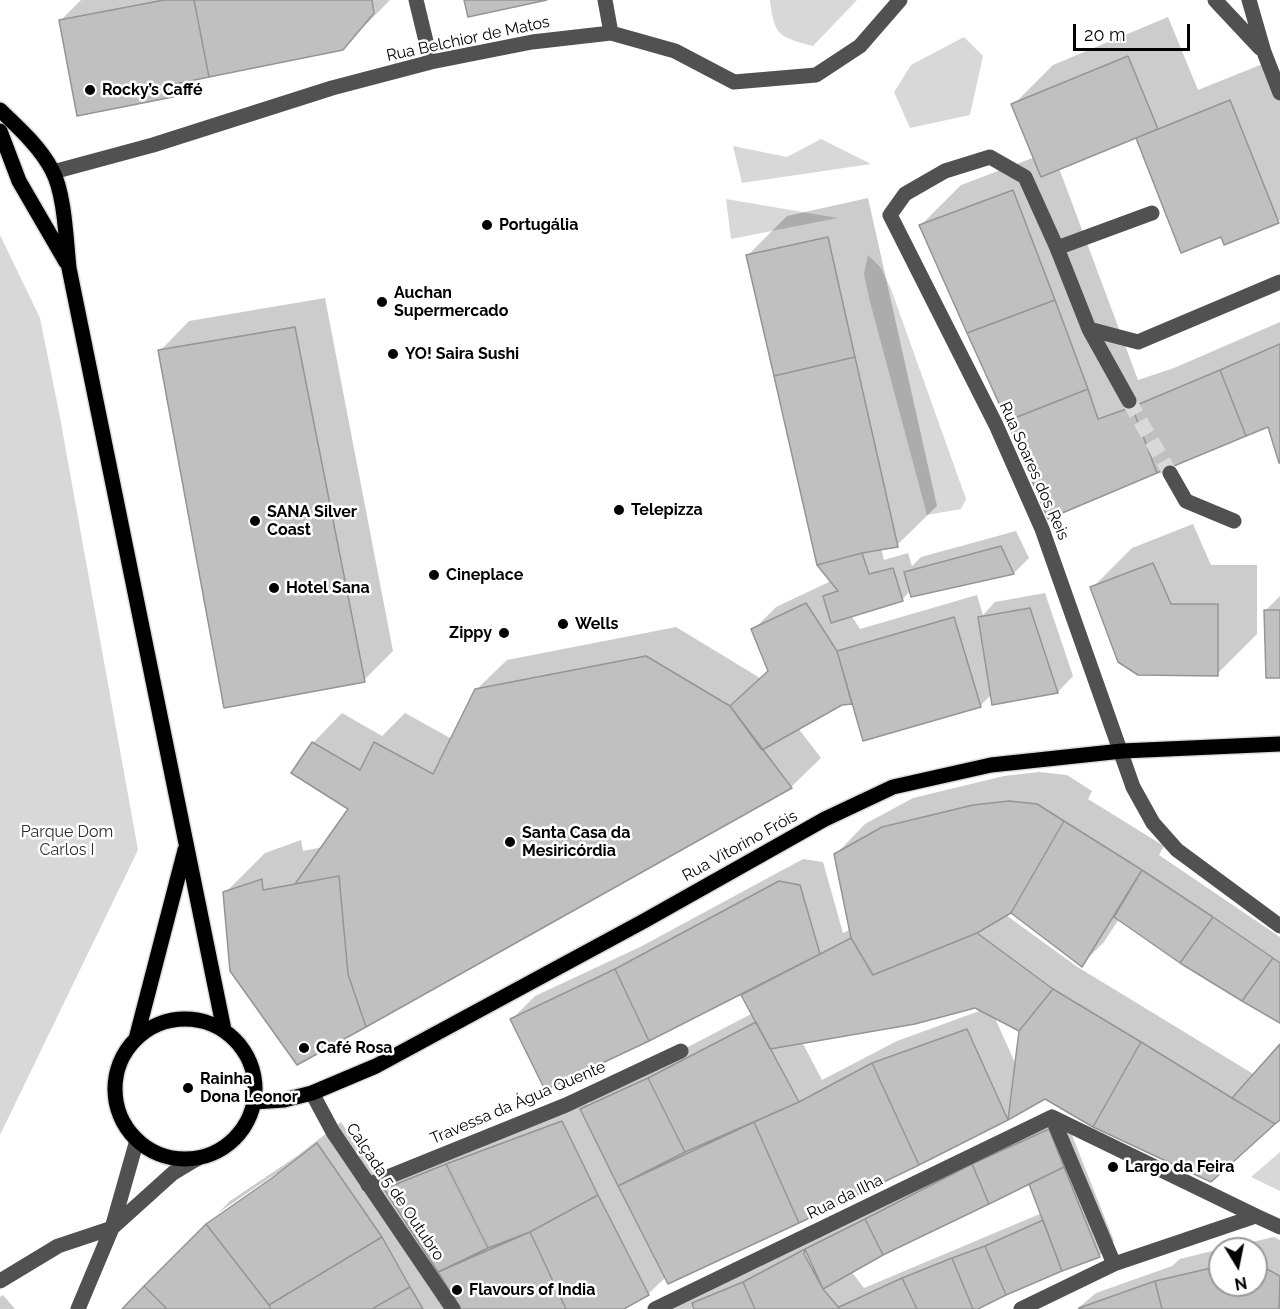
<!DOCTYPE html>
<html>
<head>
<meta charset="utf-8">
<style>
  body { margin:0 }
  #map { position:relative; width:1280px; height:1309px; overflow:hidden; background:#fff; font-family:Raleway,sans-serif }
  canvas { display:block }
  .north { position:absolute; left:1208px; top:1237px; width:60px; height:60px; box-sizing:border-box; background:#fff; border:2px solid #999; border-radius:50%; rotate:170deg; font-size:16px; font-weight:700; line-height:24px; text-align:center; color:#000 }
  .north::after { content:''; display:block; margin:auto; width:21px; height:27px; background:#000; clip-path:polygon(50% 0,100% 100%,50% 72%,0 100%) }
  .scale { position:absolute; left:1073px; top:24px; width:117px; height:27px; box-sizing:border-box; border:3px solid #000; border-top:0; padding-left:8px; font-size:18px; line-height:21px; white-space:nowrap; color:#000; -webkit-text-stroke:4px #fff; paint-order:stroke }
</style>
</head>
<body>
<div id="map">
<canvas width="1280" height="1309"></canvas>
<div class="north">N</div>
<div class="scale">20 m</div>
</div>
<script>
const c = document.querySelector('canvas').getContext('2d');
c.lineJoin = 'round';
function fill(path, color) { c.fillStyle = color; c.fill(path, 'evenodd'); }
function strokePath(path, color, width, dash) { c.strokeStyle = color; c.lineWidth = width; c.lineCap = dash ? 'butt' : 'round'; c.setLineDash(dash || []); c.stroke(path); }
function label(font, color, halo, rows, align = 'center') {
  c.font = font + ' Raleway,sans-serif'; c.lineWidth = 5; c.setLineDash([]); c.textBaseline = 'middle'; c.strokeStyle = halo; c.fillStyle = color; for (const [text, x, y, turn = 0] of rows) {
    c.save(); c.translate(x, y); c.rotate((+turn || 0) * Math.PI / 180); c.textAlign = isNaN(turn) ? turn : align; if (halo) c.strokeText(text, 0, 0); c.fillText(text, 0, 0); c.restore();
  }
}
fill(new Path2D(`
  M 770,0 L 857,0 L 813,46 C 779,37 774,36 770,0 Z
  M 964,37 L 983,56 L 970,115 L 910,128 L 894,92 L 911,65 Z
  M 821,139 L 871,164 L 742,183 L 733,146 L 787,157 Z
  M 726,199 L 838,218 L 731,239 Z
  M 0,235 L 40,318 L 59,412 L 138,850 L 0,1135 Z
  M 868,255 L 881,268 L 891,289 L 966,499 L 961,509 L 927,515 L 869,298 L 864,274 Z
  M 1280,1152 L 1280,1191 L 1251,1177 Z`), '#d8d8d8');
fill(new Path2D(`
  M 81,0 L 390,0 L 342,49 L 188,80 L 173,95 L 60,21 Z
  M 1168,17 L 1198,90 L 1270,61 L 1280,87 L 1280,220 L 1221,235 L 1137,136 L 1059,168 L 1138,380 L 1174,368 L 1280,322 L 1280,460 L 1269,425 L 1009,421 L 921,225 L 961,185 L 1035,157 L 1013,105 L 1053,65 Z
  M 868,198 L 937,506 L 897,545 L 881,548 L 884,560 L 908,553 L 912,566 L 921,557 L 1016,531 L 1029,558 L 1014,573 L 912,596 L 910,591 L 902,600 L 851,615 L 860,629 L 977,595 L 983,615 L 995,602 L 1045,593 L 1073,676 L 1058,692 L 993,703 L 992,694 L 980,706 L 853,702 L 841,704 L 798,728 L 821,758 L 791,787 L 365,1026 L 225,893 L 265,853 L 301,840 L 303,851 L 323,847 L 350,809 L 313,743 L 342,713 L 382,736 L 405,713 L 452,739 L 476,690 L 507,660 L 676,627 L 760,678 L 770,669 L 753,630 L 776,607 L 831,581 L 747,256 L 787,216 Z
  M 325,298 L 393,651 L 364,680 L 160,351 L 189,321 Z
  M 1193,524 L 1211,565 L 1257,565 L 1257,634 L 1217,674 L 1092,588 L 1132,548 Z
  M 1280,596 L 1280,676 L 1266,610 Z
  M 1039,772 L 1067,775 L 1092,791 L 1088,799 L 1164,846 L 1159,855 L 1280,937 L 1280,1021 L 1119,919 L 1104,942 L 1081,965 L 1011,912 L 1006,915 L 1076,966 L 1255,1075 L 1280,1046 L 1280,1116 L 1045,1097 L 1007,1119 L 666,1277 L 648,1294 L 620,1309 L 463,1309 L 448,1285 L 446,1287 L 459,1309 L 125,1309 L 279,1175 L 277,1173 L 218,1213 L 230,1201 L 297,1156 L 341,1122 L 387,1188 L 402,1174 L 585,1099 L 588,1104 L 598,1094 L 753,1013 L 742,993 L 512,1019 L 535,996 L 640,947 L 803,859 L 823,862 L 843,933 L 851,929 L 836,854 L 865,824 L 913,798 L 1004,776 ZM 975,1006 L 982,1010 L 897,1041 L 822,1080 L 802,1042 ZM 994,1016 L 1020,1031 L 1016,1065 Z
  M 1064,1115 L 1114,1241 L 1099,1256 L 1006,1293 L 975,1309 L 670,1309 L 709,1288 L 760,1267 L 768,1259 L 989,1149 ZM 1030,1182 L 1042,1213 L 864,1288 L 851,1271 L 882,1253 Z
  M 1274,1237 L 1280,1240 L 1280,1309 L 1077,1309 L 1096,1293 L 1172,1266 L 1180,1259 L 1220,1249 L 1220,1285 L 1256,1285 L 1256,1249 L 1221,1249 Z
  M 3,1295 L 15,1309 L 0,1309 L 0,1297 Z`), '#0003');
const building = new Path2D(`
  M 164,0 L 194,0 L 209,77 L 171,85 L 173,97 L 77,116 L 59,20 Z
  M 194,0 L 372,0 L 374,13 L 343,50 L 209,77 Z
  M 464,0 L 547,0 L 468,17 Z
  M 1128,56 L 1158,129 L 1041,177 L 1011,104 Z
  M 1230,100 L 1279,223 L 1224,245 L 1221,237 L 1181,253 L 1136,138 Z
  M 1013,190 L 1055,300 L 967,333 L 919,225 Z
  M 828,237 L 855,357 L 774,376 L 746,255 Z
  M 1055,300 L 1088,389 L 1007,421 L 967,333 Z
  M 295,327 L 365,682 L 224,708 L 158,350 Z
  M 1280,344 L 1280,463 L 1279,463 L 1268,427 L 1246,436 L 1220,370 Z
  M 855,357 L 898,547 L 862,553 L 817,565 L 774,376 Z
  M 1220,370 L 1246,436 L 1157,473 L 1132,407 Z
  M 1088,389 L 1098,419 L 1132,407 L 1157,473 L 1048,519 L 1007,421 Z
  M 1001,546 L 1014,574 L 911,597 L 904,572 Z
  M 862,553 L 869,574 L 893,568 L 903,601 L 831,623 L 823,596 L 838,591 L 817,565 Z
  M 1153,563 L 1171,604 L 1218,604 L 1218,676 L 1138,675 L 1118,662 L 1090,587 Z
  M 806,603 L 837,651 L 852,704 L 842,705 L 762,750 L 730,706 L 768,671 L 751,629 Z
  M 1030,608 L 1058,693 L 992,705 L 978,617 Z
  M 1264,610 L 1280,610 L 1280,678 L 1266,678 Z
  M 954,617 L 981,707 L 863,741 L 837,651 Z
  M 646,656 L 730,706 L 792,788 L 366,1027 L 348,974 L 339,876 L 295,884 L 348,809 L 291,773 L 312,742 L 360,770 L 374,742 L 433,774 L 475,689 Z
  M 1009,801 L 1037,804 L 1064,821 L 1011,913 L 977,933 L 873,975 L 851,938 L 834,854 L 882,827 L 973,805 Z
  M 1064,821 L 1142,870 L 1082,967 L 1011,913 Z
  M 1142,870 L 1213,917 L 1180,963 L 1114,917 Z
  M 339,876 L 348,974 L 366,1027 L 297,1065 L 230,971 L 223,892 L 262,879 L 263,890 Z
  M 779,881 L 800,885 L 820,954 L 649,1041 L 615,969 Z
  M 1213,917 L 1273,958 L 1242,1001 L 1180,963 Z
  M 977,933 L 1053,989 L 1019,1031 L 975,1008 L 915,1024 L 770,1049 L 741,995 L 851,938 L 873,975 Z
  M 1273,958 L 1280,963 L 1280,1023 L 1242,1001 Z
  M 615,969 L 649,1041 L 545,1090 L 510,1019 Z
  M 1053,989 L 1141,1042 L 1093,1127 L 1045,1099 L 1008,1120 L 1019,1031 Z
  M 756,1022 L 799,1102 L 685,1152 L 648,1078 Z
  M 967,1029 L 1008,1120 L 919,1165 L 872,1063 Z
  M 1141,1042 L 1232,1098 L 1275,1124 L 1211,1182 L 1093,1127 Z
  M 1280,1044 L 1280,1120 L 1275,1124 L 1232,1098 Z
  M 872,1063 L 919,1165 L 799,1223 L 754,1122 L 799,1102 Z
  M 648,1078 L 685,1152 L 618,1186 L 580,1109 Z
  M 562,1121 L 598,1195 L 530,1232 L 488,1248 L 446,1164 Z
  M 754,1122 L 799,1223 L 668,1284 L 618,1186 Z
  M 1049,1129 L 1064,1167 L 989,1204 L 972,1164 Z
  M 317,1143 L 382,1237 L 269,1305 L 206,1224 L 272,1178 Z
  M 446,1164 L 488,1248 L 438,1272 L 384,1189 Z
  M 972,1164 L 989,1204 L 883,1255 L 865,1219 Z
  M 1064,1167 L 1100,1257 L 1062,1271 L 1029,1184 Z
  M 598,1195 L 649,1295 L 624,1309 L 566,1309 L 530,1232 Z
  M 865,1219 L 883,1255 L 823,1289 L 805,1249 Z
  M 1043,1220 L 1062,1271 L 1006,1295 L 985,1246 Z
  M 206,1224 L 269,1305 L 271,1309 L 167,1309 L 144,1286 Z
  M 530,1232 L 566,1309 L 461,1309 L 438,1272 Z
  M 382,1237 L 410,1287 L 372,1309 L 271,1309 L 269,1305 Z
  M 985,1246 L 1006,1295 L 978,1309 L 973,1309 L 952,1258 Z
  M 805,1249 L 804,1254 L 823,1289 L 840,1309 L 755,1309 L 743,1282 Z
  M 952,1258 L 973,1309 L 917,1309 L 902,1278 Z
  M 1256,1263 L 1280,1276 L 1279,1309 L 1162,1309 L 1155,1281 L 1220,1266 L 1220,1285 L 1256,1285 Z
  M 902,1278 L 917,1309 L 840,1309 L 839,1307 Z
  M 1155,1281 L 1162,1309 L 1079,1309 L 1079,1308 Z
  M 743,1282 L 755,1309 L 694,1309 L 692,1303 Z
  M 144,1286 L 167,1309 L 122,1309 Z
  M 410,1287 L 423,1309 L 372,1309 Z`);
fill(building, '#c0c0c0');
strokePath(building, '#959595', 1.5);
strokePath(new Path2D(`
  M 1129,401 L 1170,473`), '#d9d9d9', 15, [15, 8]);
const major = new Path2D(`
  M 0,110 C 19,128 40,147 52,170 C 65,194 66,241 69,268 L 224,1030
  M 0,131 L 19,181 L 66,262
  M115 1089a70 70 0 1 1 140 0a70 70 0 1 1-140 0Z
  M 136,1039 L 185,850
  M 254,1102 L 284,1100 L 312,1093 L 376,1066 L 644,921 L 825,819 L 893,787 L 991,765 L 1122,751 L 1280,744`);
strokePath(major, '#dbdbdb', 18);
strokePath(new Path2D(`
  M 416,0 L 431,62
  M 605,0 L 611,33
  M 1215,0 L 1260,48
  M 1249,0 L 1264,52 L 1280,93
  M 53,172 L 153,145 L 332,88 L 431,62 L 532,42 L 611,33 L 675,51 L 734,82 L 816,75 L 860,46 L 900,0
  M 1057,248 L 1152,213
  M 1280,282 L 1138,342 L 1089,329 L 1057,248 L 1025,177 L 990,157 L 945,171 L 905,194 L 890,215 L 996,425 L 1042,529 L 1133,787 L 1153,823 L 1177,850 L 1280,926
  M 1089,329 L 1129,401
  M 1170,473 L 1186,501 L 1234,521
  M 312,1093 L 333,1132 L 453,1309
  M 1052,1117 L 1114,1264
  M 368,1185 L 566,1105 L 681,1051
  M 1256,1216 L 1280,1227
  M 0,1281 L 58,1246 L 112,1228 L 173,1173 L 198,1158
  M 78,1309 L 112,1228 L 137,1140
  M 655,1309 L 1052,1117
  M 1021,1309 L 1114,1264 L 1256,1216 L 1052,1117`), '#515151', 15);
strokePath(major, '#000', 15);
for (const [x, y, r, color] of [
  [90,90,6,"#000"],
  [487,225,6,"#000"],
  [382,302,6,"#000"],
  [393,354,6,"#000"],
  [619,510,6,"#000"],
  [255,521,6,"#000"],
  [434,575,6,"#000"],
  [274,588,6,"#000"],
  [563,624,6,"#000"],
  [504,633,6,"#000"],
  [510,842,6,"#000"],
  [304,1048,6,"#000"],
  [188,1088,6,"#000"],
  [1113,1167,6,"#000"],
  [457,1290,6,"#000"]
]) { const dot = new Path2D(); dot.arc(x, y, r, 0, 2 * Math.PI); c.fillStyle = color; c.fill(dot); strokePath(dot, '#fff', 2); }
label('16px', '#000', '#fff', [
  ["Rua Belchior de Matos",468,39,-12],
  ["Rua Soares dos Reis",1034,471,66],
  ["Rua Vitorino Fróis",740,846,-29],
  ["Travessa da Água Quente",518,1103,-23],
  ["Calçada 5 de Outubro",395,1192,56],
  ["Rua da Ilha",845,1197,-26]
]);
label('bold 16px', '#000', '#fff', [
  ["Rocky’s Caffé",102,90],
  ["Portugália",499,225],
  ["Auchan",394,293],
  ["Supermercado",394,311],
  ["YO! Saira Sushi",405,354],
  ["Telepizza",631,510],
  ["SANA Silver",267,512],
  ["Coast",267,530],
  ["Cineplace",446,575],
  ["Hotel Sana",286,588],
  ["Wells",575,624],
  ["Zippy",492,633,"right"],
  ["Santa Casa da",522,833],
  ["Mesiricórdia",522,851],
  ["Café Rosa",316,1048],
  ["Rainha",200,1079],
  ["Dona Leonor",200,1097],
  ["Largo da Feira",1125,1167],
  ["Flavours of India",469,1290]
], 'left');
label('16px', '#2f2f2f', '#fff', [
  ["Parque Dom",67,832],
  ["Carlos I",67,850]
]);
</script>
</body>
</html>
